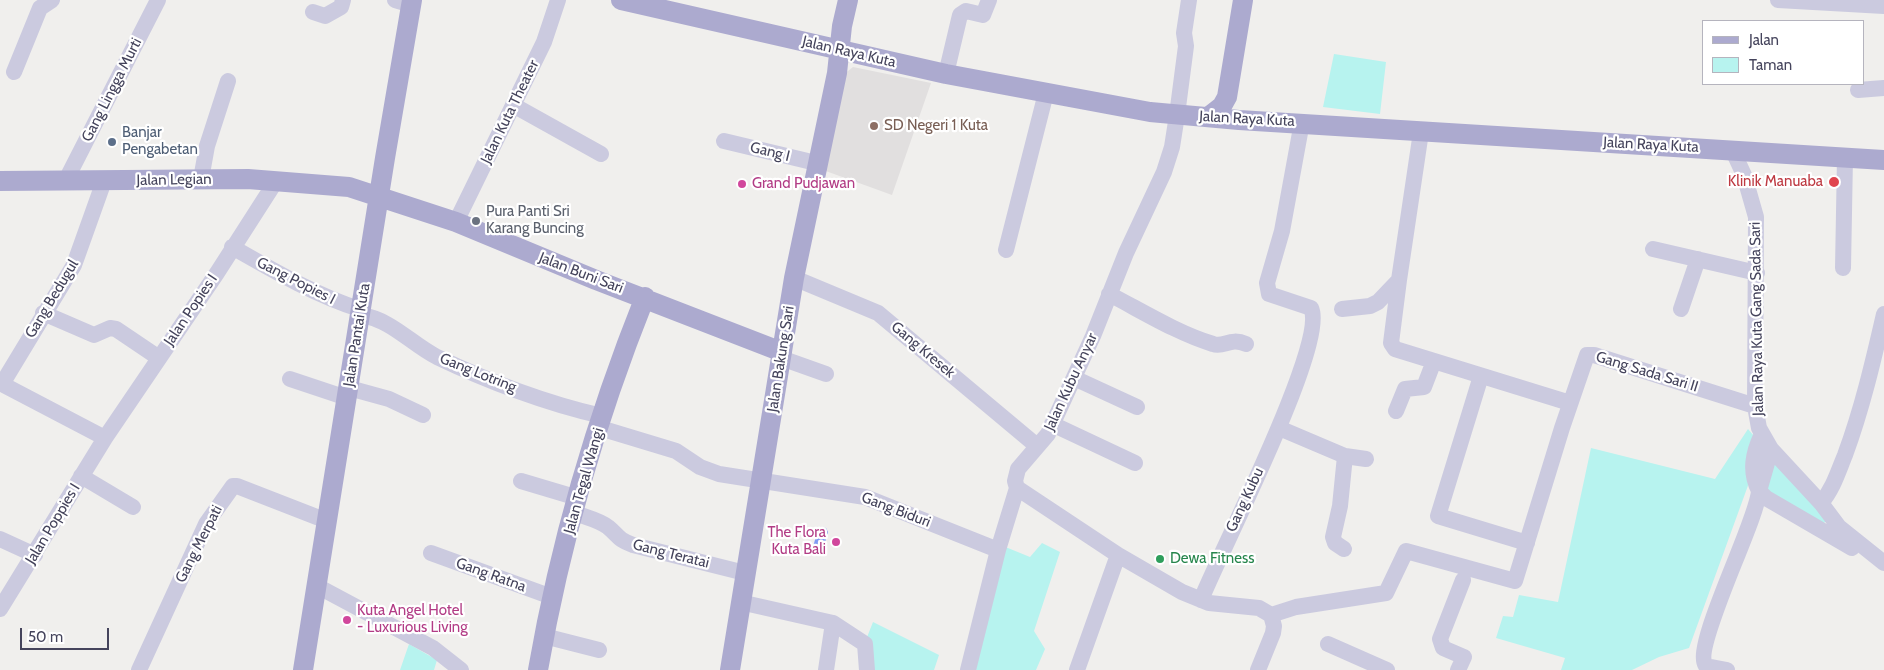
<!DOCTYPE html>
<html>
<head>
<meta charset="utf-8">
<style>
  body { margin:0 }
  #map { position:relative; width:1884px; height:670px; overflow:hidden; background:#f0efed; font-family:Cabin,sans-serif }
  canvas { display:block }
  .legend { position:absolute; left:1702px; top:20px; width:162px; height:65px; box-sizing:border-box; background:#fff; border:1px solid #b5b4be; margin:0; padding:6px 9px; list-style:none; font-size:15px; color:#45445c }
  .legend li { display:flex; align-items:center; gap:10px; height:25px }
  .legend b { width:25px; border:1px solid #b5b4be }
  .scale { position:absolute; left:20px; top:628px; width:89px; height:22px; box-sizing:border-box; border:2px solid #45445c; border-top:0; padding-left:6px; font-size:15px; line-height:18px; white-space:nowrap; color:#45445c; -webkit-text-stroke:4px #fff; paint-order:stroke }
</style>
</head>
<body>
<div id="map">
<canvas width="1884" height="670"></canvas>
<ul class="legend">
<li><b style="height:6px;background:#acaacf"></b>Jalan</li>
<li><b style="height:14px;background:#b7f3ef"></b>Taman</li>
</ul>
<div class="scale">50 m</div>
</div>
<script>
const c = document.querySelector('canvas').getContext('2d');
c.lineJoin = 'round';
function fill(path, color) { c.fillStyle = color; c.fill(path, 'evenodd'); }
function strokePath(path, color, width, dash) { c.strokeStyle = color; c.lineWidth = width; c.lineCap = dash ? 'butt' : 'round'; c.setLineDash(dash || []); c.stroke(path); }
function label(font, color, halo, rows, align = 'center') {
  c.font = font + ' Cabin,sans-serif'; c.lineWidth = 4.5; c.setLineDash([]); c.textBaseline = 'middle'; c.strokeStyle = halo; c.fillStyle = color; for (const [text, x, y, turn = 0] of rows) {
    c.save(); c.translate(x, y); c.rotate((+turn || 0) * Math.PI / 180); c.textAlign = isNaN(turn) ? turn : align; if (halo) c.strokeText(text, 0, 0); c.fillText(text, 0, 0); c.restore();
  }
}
fill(new Path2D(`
  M 853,67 L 931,83 L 892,195 L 823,170 L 843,75 Z`), '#e1dfdf');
fill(new Path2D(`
  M 1334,54 L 1386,62 L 1380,114 L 1323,107 Z
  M 1748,429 L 1827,521 L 1822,524 L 1750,480 L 1689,648 L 1659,657 L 1632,670 L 1561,670 L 1565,658 L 1496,638 L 1503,616 L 1513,617 L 1519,595 L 1558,602 L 1591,448 L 1715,479 Z
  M 1042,543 L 1060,552 L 1034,631 L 1045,649 L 1036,670 L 972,670 L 1003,546 L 1030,557 Z
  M 873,622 L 939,655 L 934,670 L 869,670 L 860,655 Z
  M 409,644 L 437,660 L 434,670 L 400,670 Z`), '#b7f3ef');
fill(new Path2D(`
  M 821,527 L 826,528 L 828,532 L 823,550 L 817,553 L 813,547 L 818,529 Z`), '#809bf3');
strokePath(new Path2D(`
  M 395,0 L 412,5
  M 1189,0 L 1184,33 L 1186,46 L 1177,115 L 1172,147 L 1164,172 L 1126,253 L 1093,336 L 1048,434 L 1018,469 L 1015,481 L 1017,488 L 1118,555 L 1182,592 L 1209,603 L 1259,608 L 1271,615 L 1274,626 L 1273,633 L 1258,670
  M 1778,0 L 1884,6
  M 313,12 L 325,16 L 341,7 L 343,0
  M 14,72 L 40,8 L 52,0
  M 946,74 L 960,15 L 966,11 L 983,15 L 989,0
  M 1858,90 L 1884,88
  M 513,105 L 601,154
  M 724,141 L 816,163
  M 1732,149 L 1744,175 L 1756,217 L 1755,406 L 1759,428 L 1771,449 L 1821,503 L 1839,527 L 1884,563
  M 201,179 L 207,146 L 228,81
  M 66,180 L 158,0
  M 456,222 L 544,42 L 558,0
  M 232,247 C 274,271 315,295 362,310
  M 1653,249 L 1757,273
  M 1006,250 L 1046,93
  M 1843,268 L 1845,157
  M 794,278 L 878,313 L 1037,446
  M 1399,280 L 1391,343 L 1395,349 L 1570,403
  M 1109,294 C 1142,311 1177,333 1213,344 C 1224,348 1230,337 1246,344
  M 1342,309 L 1370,306 L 1378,302 L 1399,280 L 1421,132
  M 1681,309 L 1698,259
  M 43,313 L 94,335 L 110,328 L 116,329 L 159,358
  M 361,315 C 392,320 410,343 437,357 C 487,381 548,404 602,416
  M 781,358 L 826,374
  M 1481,376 L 1438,516 L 1527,543
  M 1074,378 L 1137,407
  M 290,379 L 347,398
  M 0,383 L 105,438
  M 2,384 L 74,265 L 104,181
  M 349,388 L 389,399 L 423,415
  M 1396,411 L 1405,389 L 1424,387 L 1434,361
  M 1052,424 L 1135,463
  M 600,428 L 676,451 L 700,467 L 719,474 L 865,497 L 998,550
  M 1279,428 L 1345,456 L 1340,506 L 1333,537 L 1335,543 L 1344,549
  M 1345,456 L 1366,459
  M 81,476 L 133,507
  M 521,481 L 578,498
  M 1759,491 C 1749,471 1753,453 1762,434
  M 1759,491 L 1771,449
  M 1821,503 C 1833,489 1838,472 1845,455 C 1862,409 1873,362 1884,314
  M 575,513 C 585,517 599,520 608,527 C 619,536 617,539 633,545 L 745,573
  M 0,539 L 35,555
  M 431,553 L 552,597
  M 317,586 L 433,648 L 461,670
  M 1201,600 C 1219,554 1328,343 1311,308 L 1269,294 L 1267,283 L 1282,231 L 1302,122
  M 740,602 L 833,623
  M 0,609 L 105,438 L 217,273 L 276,181
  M 1271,615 L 1296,607 L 1386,593 L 1406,551 L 1515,581 L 1562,428 L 1587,355 L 1594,355 L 1755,406
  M 544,636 L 599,650
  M 1328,644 L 1387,670
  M 139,670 L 206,524 L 233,486 L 237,486 L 327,521
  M 826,670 L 833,623 L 865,644 L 867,670
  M 968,670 L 998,550 L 1017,488
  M 1077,670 L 1118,555
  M 1458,670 L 1464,657 L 1443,648 L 1440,639 L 1463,580
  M 1727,670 L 1706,666 C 1691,648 1757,522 1759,491 L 1766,498 L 1852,548`), '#cbcadf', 16);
strokePath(new Path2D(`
  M 621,0 L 946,74 L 1150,112 L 1239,120 L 1884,160
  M 1208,117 L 1222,106 L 1227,97 L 1243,0
  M 0,181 L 248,179 L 349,187 L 456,222 L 596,280 L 782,352
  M 303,670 L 385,158 L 412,0
  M 538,670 C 560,543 597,417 645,297
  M 730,670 L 794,278 L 837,73 L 842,26 L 848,0`), '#acaacf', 20);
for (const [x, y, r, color] of [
  [874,126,5,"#8d6e63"],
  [112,142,5,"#5c6f8a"],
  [1834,182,6,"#e0444e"],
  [742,184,5,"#d1479c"],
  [476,221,5,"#6b7280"],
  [836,542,5,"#d1479c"],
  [1160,559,5,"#2e9e5b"],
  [347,620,5,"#d1479c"]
]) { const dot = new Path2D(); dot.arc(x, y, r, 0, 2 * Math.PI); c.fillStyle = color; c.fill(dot); strokePath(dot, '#fff', 2); }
label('15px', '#45445c', '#fff', [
  ["Jalan Raya Kuta",849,52,13],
  ["Gang Lingga Murti",112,90,-63],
  ["Jalan Kuta Theater",510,112,-64],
  ["Jalan Raya Kuta",1247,119,3],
  ["Jalan Raya Kuta",1651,145,3],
  ["Gang I",770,152,14],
  ["Jalan Legian",174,180,-1],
  ["Jalan Buni Sari",581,273,21],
  ["Gang Popies I",296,281,27],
  ["Gang Bedugul",52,299,-59],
  ["Jalan Popies I",191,310,-56],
  ["Jalan Raya Kuta Gang Sada Sari",1757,319,-91],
  ["Jalan Pantai Kuta",357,335,-81],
  ["Gang Kresek",923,350,40],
  ["Jalan Bakung Sari",781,359,-81],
  ["Gang Sada Sari II",1647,372,17],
  ["Gang Lotring",478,373,22],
  ["Jalan Kubu Anyar",1071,382,-65],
  ["Jalan Tegal Wangi",584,481,-74],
  ["Gang Kubu",1245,500,-65],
  ["Gang Biduri",896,510,21],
  ["Jalan Poppies I",53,524,-59],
  ["Gang Merpati",199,544,-63],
  ["Gang Teratai",671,554,14],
  ["Gang Ratna",491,575,20]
]);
label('15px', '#785e54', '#fff', [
  ["SD Negeri 1 Kuta",884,126]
], 'left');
label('15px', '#4e5e75', '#fff', [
  ["Banjar",122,133],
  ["Pengabetan",122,150]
], 'left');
label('15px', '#be3a42', '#fff', [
  ["Klinik Manuaba",1823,182]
], 'right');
label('15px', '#b23c85', '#fff', [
  ["Grand Pudjawan",752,184],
  ["The Flora",826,533,"right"],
  ["Kuta Bali",826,550,"right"],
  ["Kuta Angel Hotel",357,611],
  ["- Luxurious Living",357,628]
], 'left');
label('15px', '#5b616d', '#fff', [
  ["Pura Panti Sri",486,212],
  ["Karang Buncing",486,229]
], 'left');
label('15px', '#27864d', '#fff', [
  ["Dewa Fitness",1170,559]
], 'left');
</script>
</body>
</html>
